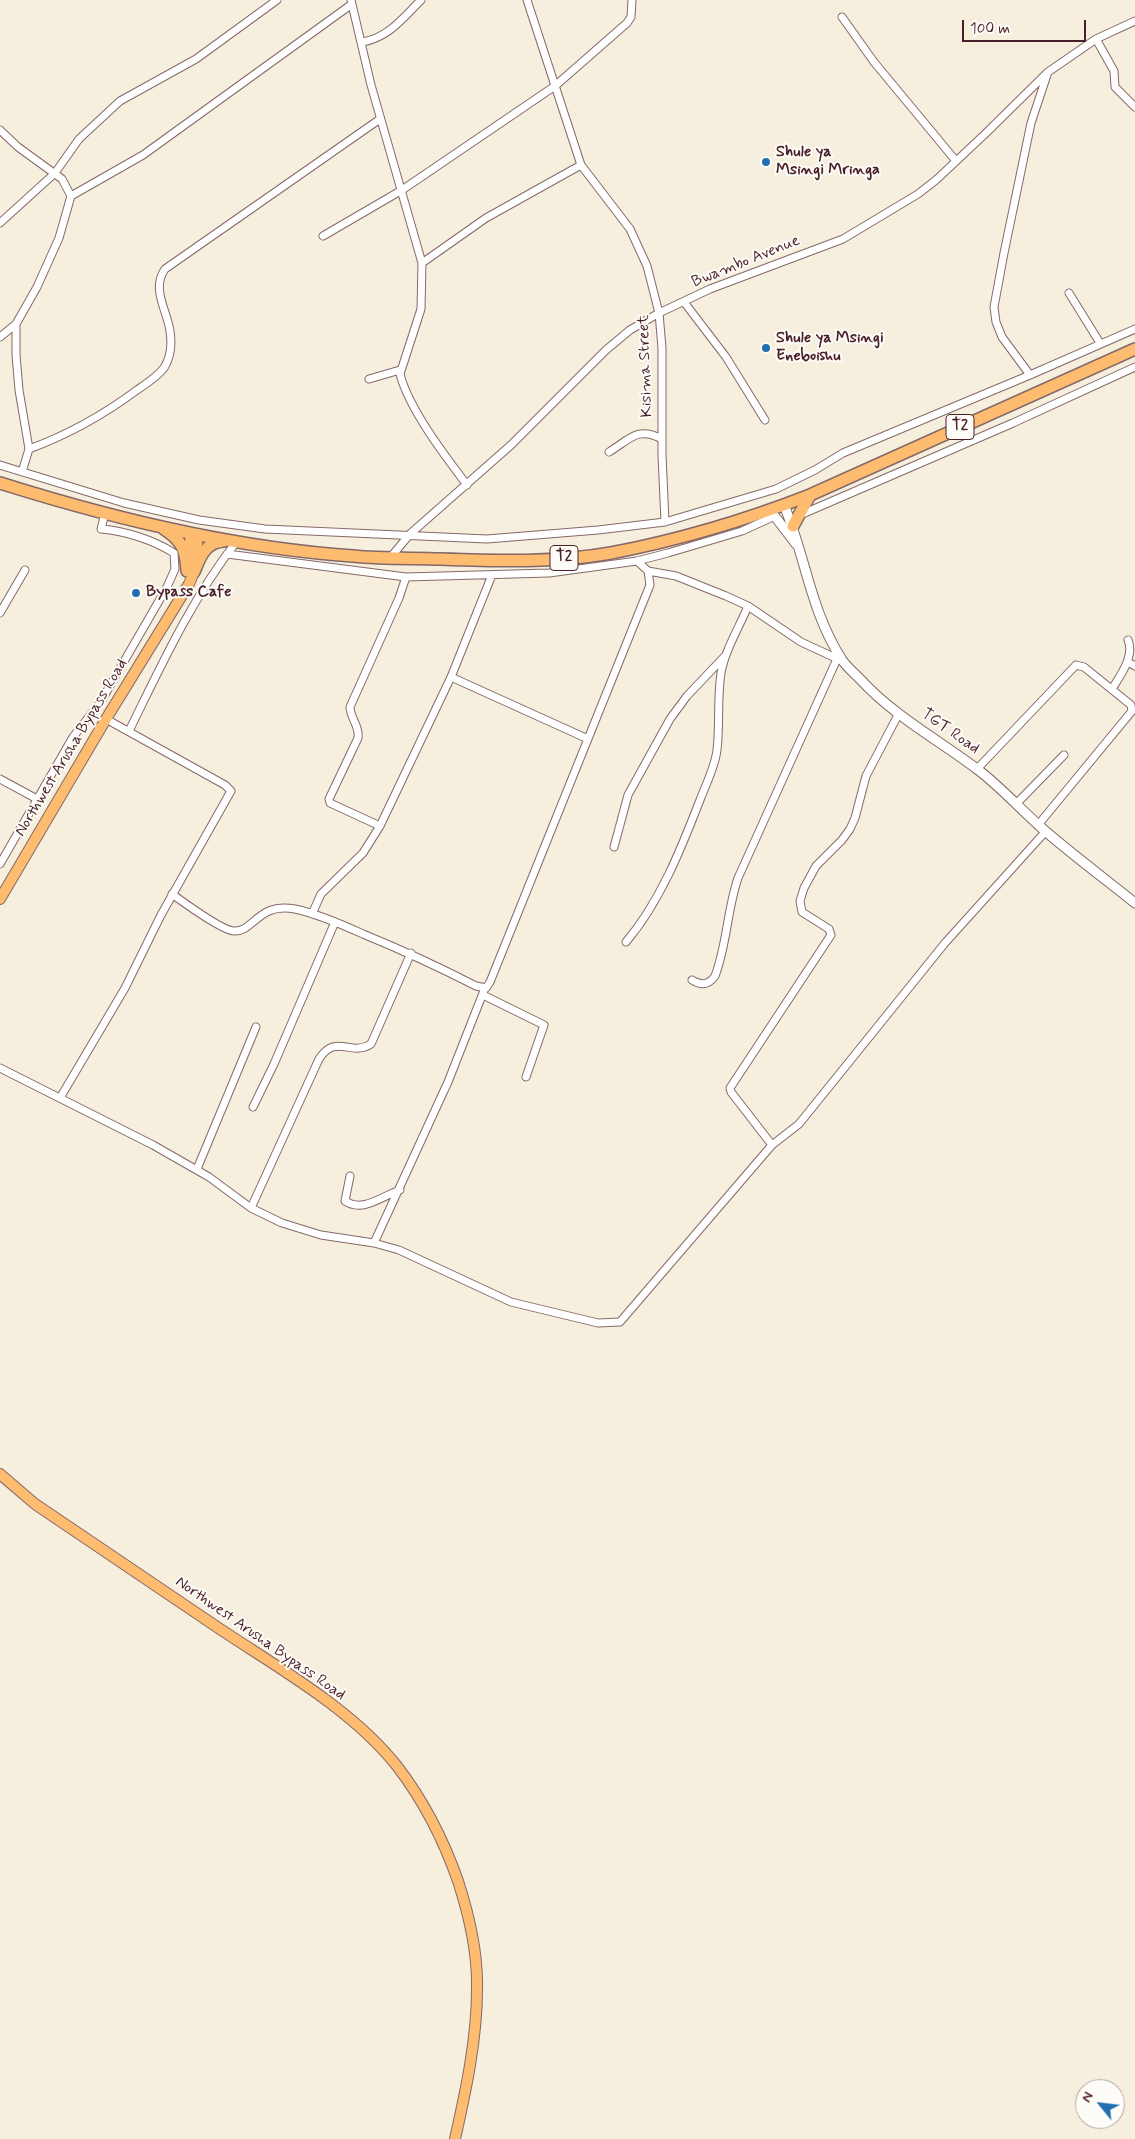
<!DOCTYPE html>
<html>
<head>
<meta charset="utf-8">
<style>
  body { margin:0 }
  #map { position:relative; width:1135px; height:2139px; overflow:hidden; background:#f6efdd; font-family:Mynerve,sans-serif }
  canvas { display:block }
  .north { position:absolute; left:1075px; top:2079px; width:50px; height:50px; box-sizing:border-box; background:#fdfcf7; border:1px solid #b5a4a5; border-radius:50%; rotate:299deg; font-size:14px; font-weight:700; line-height:20px; text-align:center; color:#4a1f2b }
  .north::after { content:''; display:block; margin:auto; width:18px; height:22px; background:#1f6fb2; clip-path:polygon(50% 0,100% 100%,50% 72%,0 100%) }
  .scale { position:absolute; left:962px; top:20px; width:124px; height:22px; box-sizing:border-box; border:2px solid #4a1f2b; border-top:0; padding-left:6px; font-size:15px; line-height:18px; white-space:nowrap; color:#4a1f2b; -webkit-text-stroke:4px #fdfcf7; paint-order:stroke }
</style>
</head>
<body>
<div id="map">
<canvas width="1135" height="2139"></canvas>
<div class="north">N</div>
<div class="scale">100 m</div>
</div>
<script>
const c = document.querySelector('canvas').getContext('2d');
c.lineJoin = 'round';
function strokePath(path, color, width, dash) { c.strokeStyle = color; c.lineWidth = width; c.lineCap = dash ? 'butt' : 'round'; c.setLineDash(dash || []); c.stroke(path); }
function label(font, color, halo, rows, align = 'center') {
  c.font = font + ' Mynerve,sans-serif'; c.lineWidth = 4; c.setLineDash([]); c.textBaseline = 'middle'; c.strokeStyle = halo; c.fillStyle = color; for (const [text, x, y, turn = 0] of rows) {
    c.save(); c.translate(x, y); c.rotate((+turn || 0) * Math.PI / 180); c.textAlign = isNaN(turn) ? turn : align; if (halo) c.strokeText(text, 0, 0); c.fillText(text, 0, 0); c.restore();
  }
}
const minor = new Path2D(`
  M 351,0 L 371,85 L 422,263 L 421,309 L 400,374 C 409,409 445,456 467,485
  M 527,0 L 581,165 L 630,229 L 647,266 L 659,313 L 662,348 L 662,455 L 665,522
  M 842,17 L 874,62 L 956,161
  M 1096,39 L 1114,71 L 1115,87 L 1135,107
  M 362,42 C 388,38 403,18 421,0
  M 0,130 L 18,147 L 62,179 L 71,196 L 59,238 L 37,287 L 16,324 L 16,355 L 19,390 L 29,449 L 22,472
  M 71,196 L 143,155 L 352,4
  M 0,223 L 55,173 L 79,139 L 120,101 L 196,59 L 277,0
  M 323,236 L 402,190 L 555,86 L 627,23 L 631,17 L 632,0
  M 422,263 L 486,218 L 581,165
  M 1069,293 L 1100,343
  M 684,302 L 726,357 L 765,420
  M 0,337 L 16,324
  M 1030,375 L 1002,337 L 996,322 L 994,307 L 1004,253 L 1031,123 L 1047,75
  M 369,379 L 400,370
  M 29,449 C 70,434 102,416 137,390 C 146,384 157,377 164,368 C 171,357 172,344 170,331 C 167,310 151,289 165,269 L 380,119
  M 609,452 C 630,439 638,426 662,439
  M 0,465 L 124,503 L 199,520 L 265,529 L 487,539 L 598,530 L 665,522 L 776,489 L 815,470 L 843,453 L 1030,375 L 1135,329
  M 800,515 L 1013,423 L 1135,367
  M 227,554 L 406,577 L 549,573 L 637,561 L 668,553 L 742,531 L 775,516
  M 390,558 L 410,534 L 511,445 L 606,350 L 630,330 L 659,313 L 710,289 L 843,239 L 918,194 L 936,180 L 985,134 L 1048,72 L 1096,39 L 1135,21
  M 648,571 L 676,576 L 726,596 L 748,606 L 801,642 L 840,660
  M 0,613 L 25,570
  M 1128,662 L 1135,666
  M 451,677 L 588,739
  M 1112,689 C 1120,676 1135,656 1128,640
  M 129,731 C 161,666 192,598 237,541
  M 977,769 L 1076,665 L 1084,667 L 1131,705 L 1132,711 L 1038,825
  M 0,779 L 37,799
  M 1017,803 L 1064,755
  M 380,826 L 330,803 L 329,799 L 358,738 C 360,726 350,718 350,707 L 399,598 L 406,577
  M 614,847 L 628,795 L 670,719 L 687,696 L 725,656
  M 0,864 L 73,737 L 100,703 L 167,587 L 175,569 L 174,553 C 153,540 126,531 101,529 L 105,513
  M 172,894 C 183,902 223,931 234,931 C 254,932 258,902 295,909 C 318,914 341,924 363,934 C 402,950 439,967 476,986 L 486,988 L 490,982 L 650,585 L 648,571 L 637,561
  M 312,914 L 321,894 L 363,853 L 380,826 L 451,677 L 492,575
  M 626,942 C 660,902 681,849 700,800 C 706,784 715,767 717,750 C 720,724 717,699 721,673 C 725,650 739,628 748,606
  M 692,980 C 700,985 708,986 715,976 C 727,945 727,910 738,878 L 837,659
  M 483,995 L 544,1025 L 526,1077
  M 0,1068 L 153,1145 L 209,1177 L 251,1208 L 282,1223 L 321,1235 L 374,1243 L 399,1250 L 511,1302 L 598,1323 L 620,1322 L 772,1145 L 799,1124 L 945,943 L 1046,831
  M 60,1098 L 125,988 L 161,915 L 231,791 L 225,785 L 106,719
  M 253,1107 L 274,1064 L 335,922
  M 772,1145 L 731,1092 L 730,1088 L 831,935 L 829,929 L 802,912 L 800,901 L 804,888 L 816,866 L 842,840 L 850,829 L 855,818 L 866,776 L 898,715
  M 197,1169 L 256,1027
  M 350,1176 L 345,1201 C 363,1213 382,1196 400,1190
  M 251,1208 L 319,1059 C 336,1033 351,1057 371,1044 L 411,953
  M 374,1243 L 448,1082 L 485,988`);
const tertiary = new Path2D(`
  M 784,505 C 806,558 810,610 842,660 C 847,667 854,673 860,679 C 894,716 937,739 977,769 C 1001,787 1021,810 1044,830 C 1073,855 1105,879 1135,903
  M 770,510 L 796,544`);
const primary = new Path2D(`
  M 188,562 L 191,533
  M 0,899 L 106,719 L 189,584 L 194,572 L 198,534
  M 0,1474 L 35,1504 C 96,1545 157,1586 217,1627 C 278,1668 351,1708 397,1766 C 423,1800 444,1841 458,1881 C 469,1915 478,1953 477,1989 C 477,2039 466,2090 455,2139`);
const trunk = new Path2D(`
  M 0,483 C 114,519 233,548 353,556 C 382,559 411,558 441,559 C 497,561 555,563 611,553 C 679,540 746,520 810,495 L 1135,349
  M 793,526 L 810,495
  M 164,529 C 182,540 186,551 187,571
  M 194,572 C 200,557 205,542 224,541`);
strokePath(minor, '#866869', 9);
strokePath(tertiary, '#866869', 11);
strokePath(primary, '#866869', 12);
strokePath(trunk, '#866869', 14);
strokePath(minor, '#fff', 7);
strokePath(tertiary, '#fff', 9);
strokePath(primary, '#fdbc70', 10);
strokePath(trunk, '#fdbc70', 11);
for (const [x, y, r, color] of [
  [766,162,5,"#1f6fb2"],
  [766,348,5,"#1f6fb2"],
  [136,593,5,"#1f6fb2"]
]) { const dot = new Path2D(); dot.arc(x, y, r, 0, 2 * Math.PI); c.fillStyle = color; c.fill(dot); strokePath(dot, '#fdfcf7', 2); }
for (const [x, y, w] of [
  [960,427,28],
  [564,558,28]
]) { const box = new Path2D(); box.roundRect(x - w / 2, y - 12.5, w, 25, 4); c.fillStyle = '#fdfcf7'; c.fill(box); strokePath(box, '#4a1f2b', 1); }
label('bold 15px', '#4a1f2b', null, [
  ["T2",960,427],
  ["T2",564,558]
]);
label('bold 16px', '#4a1f2b', '#fdfcf7', [
  ["Shule ya",776,153],
  ["Msingi Mringa",776,171],
  ["Shule ya Msingi",776,339],
  ["Eneboishu",776,357],
  ["Bypass Cafe",146,593]
], 'left');
label('16px', '#4a1f2b', '#fdfcf7', [
  ["Bwambo Avenue",746,262,-22],
  ["Kisima Street",646,366,-92],
  ["TGT Road",950,732,35],
  ["Northwest Arusha Bypass Road",72,748,-59],
  ["Northwest Arusha Bypass Road",260,1639,35]
]);
</script>
</body>
</html>
